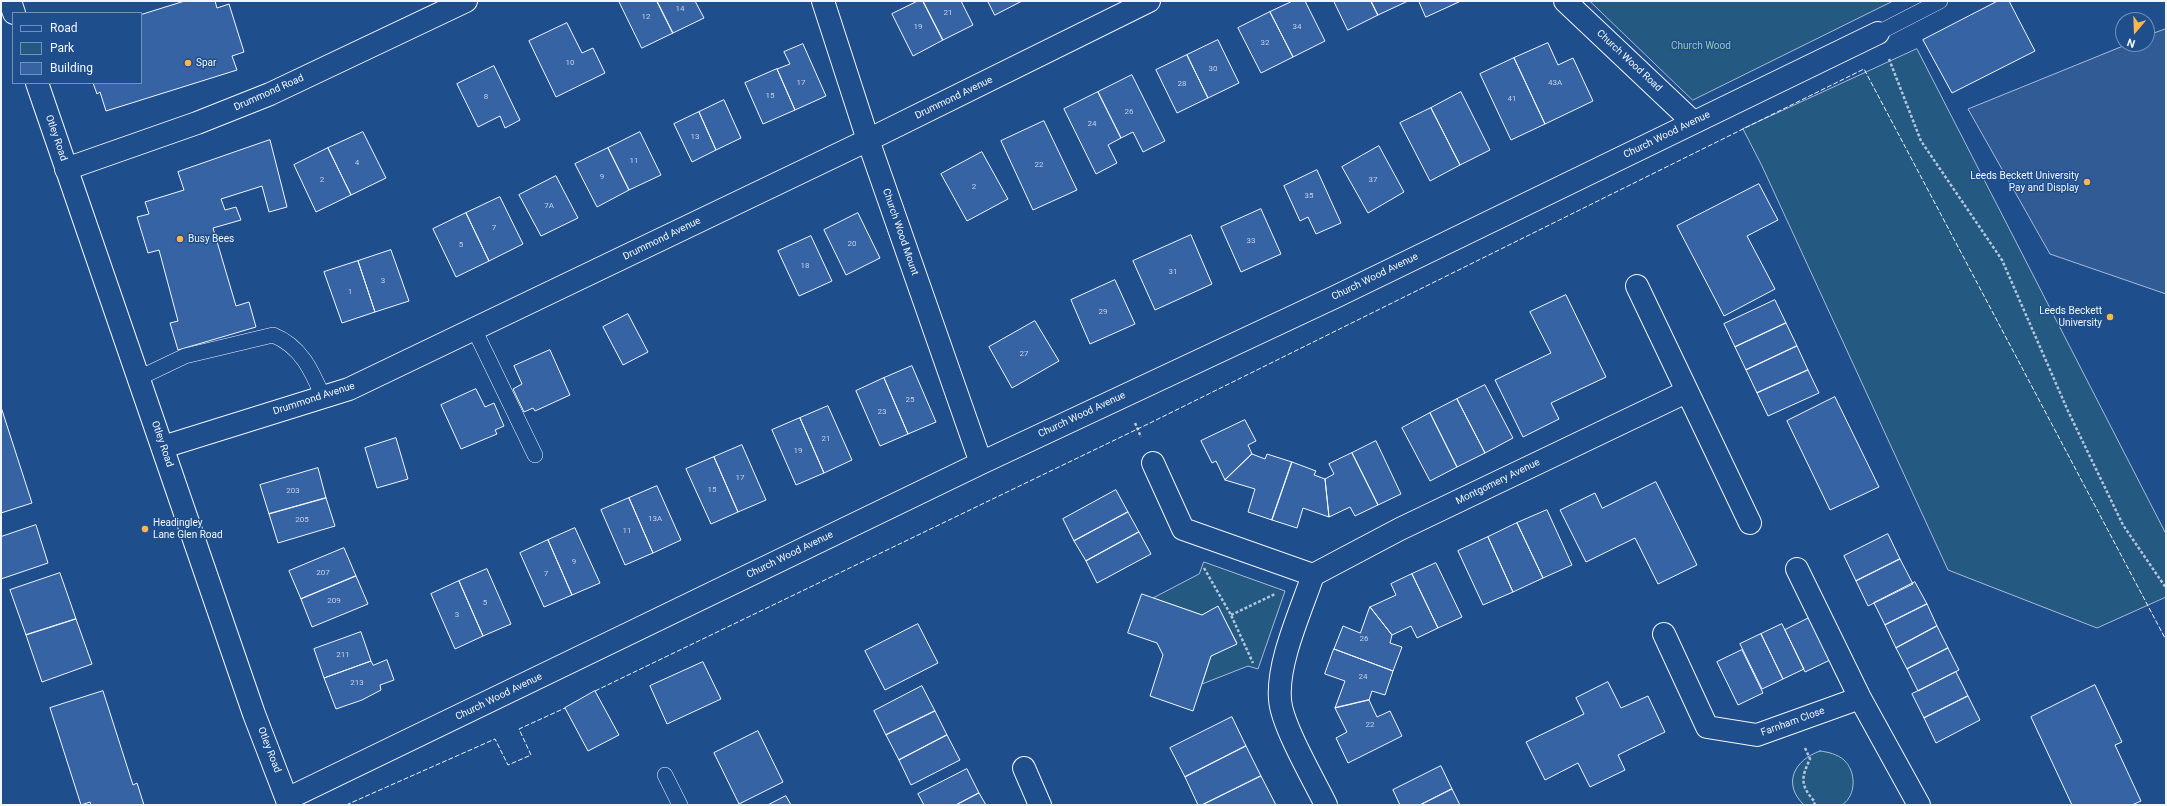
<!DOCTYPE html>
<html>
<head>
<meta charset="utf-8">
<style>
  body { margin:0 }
  #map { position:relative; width:2167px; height:806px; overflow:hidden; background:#1f4e8c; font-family:Roboto,sans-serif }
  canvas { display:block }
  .frame { position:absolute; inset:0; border:2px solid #f2f6ff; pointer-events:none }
  .legend { position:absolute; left:12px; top:12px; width:130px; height:72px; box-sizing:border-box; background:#1f4e8c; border:1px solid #7391ba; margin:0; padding:5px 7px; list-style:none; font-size:12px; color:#f2f6ff }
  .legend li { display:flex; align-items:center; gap:8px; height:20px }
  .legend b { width:20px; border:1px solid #7391ba }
  .north { position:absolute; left:2115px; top:12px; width:40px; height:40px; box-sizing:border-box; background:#1f4e8c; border:1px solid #7391ba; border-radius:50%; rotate:199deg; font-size:11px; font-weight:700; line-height:16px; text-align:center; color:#f2f6ff }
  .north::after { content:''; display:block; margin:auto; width:14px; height:18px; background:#ffb74d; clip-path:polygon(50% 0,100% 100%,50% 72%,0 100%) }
</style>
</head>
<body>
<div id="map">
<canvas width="2167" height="806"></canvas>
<div class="frame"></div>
<ul class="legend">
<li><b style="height:5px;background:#1f4e8c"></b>Road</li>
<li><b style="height:11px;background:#245a82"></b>Park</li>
<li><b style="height:11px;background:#3563a3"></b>Building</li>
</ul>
<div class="north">N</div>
</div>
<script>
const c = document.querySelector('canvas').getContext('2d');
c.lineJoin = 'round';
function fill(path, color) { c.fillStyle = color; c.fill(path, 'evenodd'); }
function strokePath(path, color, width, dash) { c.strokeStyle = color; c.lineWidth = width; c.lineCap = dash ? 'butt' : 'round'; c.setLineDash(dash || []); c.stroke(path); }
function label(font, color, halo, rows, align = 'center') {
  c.font = font + ' Roboto,sans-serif'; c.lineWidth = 3; c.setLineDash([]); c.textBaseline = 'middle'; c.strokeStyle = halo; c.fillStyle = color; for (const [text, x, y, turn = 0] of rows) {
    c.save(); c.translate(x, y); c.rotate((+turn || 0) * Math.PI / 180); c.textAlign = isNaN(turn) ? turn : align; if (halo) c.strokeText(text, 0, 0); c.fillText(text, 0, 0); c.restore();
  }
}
const green = new Path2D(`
  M 1590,1 L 1893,1 L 1693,100 Z
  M 1917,49 L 2166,534 L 2166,597 L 2097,628 L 1948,570 L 1762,166 L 1743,129 Z
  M 1204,562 L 1285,591 L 1258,669 L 1248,666 L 1202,684 L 1211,656 L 1237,643 L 1218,607 L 1202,615 L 1153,598 L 1199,574 Z
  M 1820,751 C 1828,752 1837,754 1844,760 C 1856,771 1857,795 1842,805 L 1804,805 C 1782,784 1794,760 1820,751 Z`);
fill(green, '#245a82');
strokePath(green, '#a8bbd7', 1);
const parking = new Path2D(`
  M 2166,29 L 2166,294 L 2050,254 L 1968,109 L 2128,44 L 2147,44 L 2147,36 Z`);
fill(parking, '#305b95');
strokePath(parking, '#a8bbd7', 1);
const building = new Path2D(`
  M 185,1 L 215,1 L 217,8 L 229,4 L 244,52 L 232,56 L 237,70 L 106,111 L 100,92 L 97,94 L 93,83 L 141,83 L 141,15 Z
  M 619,1 L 657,1 L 673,33 L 642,48 Z
  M 657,1 L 695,1 L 704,18 L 673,33 Z
  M 918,1 L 923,1 L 943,40 L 913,56 L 892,14 Z
  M 923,1 L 961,1 L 973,25 L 943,40 Z
  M 988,1 L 1022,1 L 995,15 Z
  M 1293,1 L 1305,1 L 1325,41 L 1293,57 L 1270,12 Z
  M 1334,1 L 1371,1 L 1378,15 L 1348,30 Z
  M 1371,1 L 1408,1 L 1378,15 Z
  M 1419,1 L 1461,1 L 1426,17 Z
  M 1998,1 L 2009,1 L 2035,51 L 1952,93 L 1923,40 Z
  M 1270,12 L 1293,57 L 1261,73 L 1238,28 Z
  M 567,23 L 582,53 L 593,48 L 605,73 L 556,97 L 529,41 Z
  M 1218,40 L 1239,83 L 1208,98 L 1187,55 Z
  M 1548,43 L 1558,65 L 1573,58 L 1593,101 L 1545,124 L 1514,58 Z
  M 803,44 L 826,96 L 795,110 L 777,69 L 790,64 L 784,52 Z
  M 1187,55 L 1208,98 L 1177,113 L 1156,70 Z
  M 1514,58 L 1545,124 L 1511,140 L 1480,74 Z
  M 494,66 L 520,120 L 505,128 L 500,116 L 478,127 L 457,84 Z
  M 777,69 L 795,110 L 763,124 L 745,83 Z
  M 1132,75 L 1165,141 L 1143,152 L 1133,132 L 1121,138 L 1098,92 Z
  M 1098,92 L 1121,138 L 1108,145 L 1117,163 L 1096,174 L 1064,109 Z
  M 1461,92 L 1490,150 L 1460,165 L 1431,108 Z
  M 724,100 L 741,138 L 716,150 L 699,112 Z
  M 1431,108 L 1460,165 L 1430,181 L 1400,123 Z
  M 699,112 L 716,150 L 692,162 L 674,124 Z
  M 1044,121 L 1077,190 L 1033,210 L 1001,141 Z
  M 363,132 L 386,178 L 351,195 L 328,148 Z
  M 640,132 L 661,175 L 629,190 L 608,148 Z
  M 270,140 L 287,207 L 269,212 L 262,186 L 221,199 L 225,210 L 236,207 L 241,220 L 213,228 L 236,306 L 249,302 L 256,327 L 178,350 L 170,323 L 178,321 L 159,250 L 148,253 L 137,217 L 149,214 L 145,202 L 184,190 L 178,172 Z
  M 1379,146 L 1404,192 L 1368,213 L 1342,167 Z
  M 328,148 L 351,195 L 316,212 L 294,165 Z
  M 608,148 L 629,190 L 597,207 L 575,164 Z
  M 982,152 L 1008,199 L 967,221 L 941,174 Z
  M 1317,170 L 1341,223 L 1316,234 L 1308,217 L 1300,221 L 1284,186 Z
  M 556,176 L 578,218 L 541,236 L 519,195 Z
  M 1759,184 L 1778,220 L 1747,236 L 1775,289 L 1724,316 L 1677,226 Z
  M 500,197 L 523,244 L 489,261 L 466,213 Z
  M 1261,209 L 1281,254 L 1241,272 L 1221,227 Z
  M 466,213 L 489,261 L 456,277 L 433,229 Z
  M 858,213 L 880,258 L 846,275 L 824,230 Z
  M 1191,235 L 1212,284 L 1155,310 L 1133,261 Z
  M 811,236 L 832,281 L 799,296 L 778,251 Z
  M 391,250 L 409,301 L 375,312 L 358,261 Z
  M 358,261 L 375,312 L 342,323 L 324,272 Z
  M 1115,280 L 1135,324 L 1090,344 L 1071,300 Z
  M 1566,295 L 1606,377 L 1551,403 L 1559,419 L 1523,437 L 1495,380 L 1551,353 L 1530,312 Z
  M 1775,300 L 1786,323 L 1735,347 L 1724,324 Z
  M 628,314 L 648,352 L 623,365 L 603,327 Z
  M 1035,321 L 1059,361 L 1012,388 L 989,347 Z
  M 1786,323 L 1797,346 L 1746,370 L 1735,347 Z
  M 1797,346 L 1808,370 L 1757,393 L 1746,370 Z
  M 550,350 L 570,395 L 535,411 L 533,408 L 524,412 L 513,389 L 522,384 L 514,366 Z
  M 912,366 L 936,422 L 908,434 L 884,378 Z
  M 1808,370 L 1819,393 L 1768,416 L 1757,393 Z
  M 884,378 L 908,434 L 880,446 L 856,391 Z
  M 1485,385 L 1513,438 L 1485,453 L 1457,399 Z
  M 476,389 L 485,407 L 494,403 L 504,426 L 495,430 L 497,434 L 461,449 L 441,405 Z
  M 1835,397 L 1879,487 L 1830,510 L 1787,421 Z
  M 1457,399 L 1485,453 L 1457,467 L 1430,413 Z
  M 828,406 L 852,460 L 824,473 L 800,418 Z
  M 1,407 L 32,503 L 1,513 Z
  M 1430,413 L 1457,467 L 1430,481 L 1402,428 Z
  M 800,418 L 824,473 L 796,485 L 772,430 Z
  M 1245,420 L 1256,441 L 1248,445 L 1252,454 L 1225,480 L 1216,461 L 1212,463 L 1201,441 Z
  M 396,438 L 408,479 L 377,488 L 365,448 Z
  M 1376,441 L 1401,494 L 1378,505 L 1352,453 Z
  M 742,445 L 766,500 L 738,512 L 714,457 Z
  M 1352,453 L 1378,505 L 1355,516 L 1350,507 L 1329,517 L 1325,479 L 1334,474 L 1329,464 Z
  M 1252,454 L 1265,459 L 1267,454 L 1292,462 L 1272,520 L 1248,512 L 1255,489 L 1225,480 Z
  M 714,457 L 738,512 L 711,524 L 686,469 Z
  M 1292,462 L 1316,471 L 1314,475 L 1325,479 L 1329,517 L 1303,508 L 1297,528 L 1272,520 Z
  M 318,468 L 326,498 L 269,514 L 260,485 Z
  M 1656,482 L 1697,565 L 1658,584 L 1635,538 L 1586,562 L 1560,510 L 1595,493 L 1602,508 Z
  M 657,486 L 681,540 L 653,553 L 629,498 Z
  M 1116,490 L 1128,512 L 1074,541 L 1063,519 Z
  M 326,498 L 335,526 L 278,543 L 269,514 Z
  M 629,498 L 653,553 L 625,565 L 601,510 Z
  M 1547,510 L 1572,565 L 1543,578 L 1517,523 Z
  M 1128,512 L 1139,532 L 1086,561 L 1074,541 Z
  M 1517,523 L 1543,578 L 1513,592 L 1488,537 Z
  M 36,525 L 48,563 L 1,579 L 1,537 Z
  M 575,528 L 600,583 L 572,595 L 548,540 Z
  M 1139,532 L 1151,554 L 1097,583 L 1086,561 Z
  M 1888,534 L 1900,559 L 1856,581 L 1844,556 Z
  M 1488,537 L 1513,592 L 1483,605 L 1458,551 Z
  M 548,540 L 572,595 L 544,607 L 520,553 Z
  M 344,548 L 356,576 L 301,599 L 289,571 Z
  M 1900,559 L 1913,584 L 1868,606 L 1856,581 Z
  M 1436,563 L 1462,617 L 1438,628 L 1412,574 Z
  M 487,569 L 511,624 L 483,636 L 459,581 Z
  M 60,573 L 76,619 L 26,635 L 10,590 Z
  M 1412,574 L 1438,628 L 1417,638 L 1411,626 L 1392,635 L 1370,607 L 1396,595 L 1391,584 Z
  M 356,576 L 368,604 L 312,627 L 301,599 Z
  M 459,581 L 483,636 L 455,649 L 431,594 Z
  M 1915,582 L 1927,604 L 1885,625 L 1874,603 Z
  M 1142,594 L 1202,615 L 1218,606 L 1237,644 L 1211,656 L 1193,711 L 1150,696 L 1163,655 L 1157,643 L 1128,633 Z
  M 1927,604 L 1937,626 L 1896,648 L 1885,625 Z
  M 1370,607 L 1392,635 L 1390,643 L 1402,647 L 1393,671 L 1334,649 L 1343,626 L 1360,633 Z
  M 1809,618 L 1830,660 L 1805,672 L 1785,630 Z
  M 76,619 L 92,664 L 42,682 L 26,635 Z
  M 918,624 L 938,663 L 885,690 L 865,651 Z
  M 1782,624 L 1804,669 L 1783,679 L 1761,634 Z
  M 1937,626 L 1948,648 L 1907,669 L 1896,648 Z
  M 361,632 L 371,661 L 324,678 L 314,649 Z
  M 1761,634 L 1783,679 L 1762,689 L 1740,644 Z
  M 1948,648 L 1959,670 L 1918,691 L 1907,669 Z
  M 1334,649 L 1393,671 L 1385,695 L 1372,691 L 1369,700 L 1335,708 L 1345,681 L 1325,674 Z
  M 1742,650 L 1763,693 L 1738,705 L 1717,662 Z
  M 387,660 L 394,680 L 380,685 L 381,690 L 362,700 L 336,709 L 324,678 L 371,661 L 373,665 Z
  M 703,662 L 721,699 L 667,724 L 650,686 Z
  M 1956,672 L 1968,696 L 1924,718 L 1912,694 Z
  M 1608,682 L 1621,708 L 1648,696 L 1665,732 L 1618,755 L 1625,770 L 1590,787 L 1578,763 L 1545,780 L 1526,742 L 1584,714 L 1576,698 Z
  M 2095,685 L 2122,742 L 2115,745 L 2141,801 L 2132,805 L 2072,805 L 2031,717 Z
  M 922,686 L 935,711 L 886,735 L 874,711 Z
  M 103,691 L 133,785 L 137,783 L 144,805 L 91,805 L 90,802 L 81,805 L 50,708 Z
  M 595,691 L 619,735 L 588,751 L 565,708 Z
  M 1968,696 L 1980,720 L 1936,743 L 1924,718 Z
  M 1369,700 L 1377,717 L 1390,711 L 1402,736 L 1348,763 L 1336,738 L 1347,732 L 1335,708 Z
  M 935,711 L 947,735 L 899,760 L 886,735 Z
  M 1232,717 L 1246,746 L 1185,777 L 1170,748 Z
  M 758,731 L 783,782 L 739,804 L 714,753 Z
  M 947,735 L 960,760 L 911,785 L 899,760 Z
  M 1246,746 L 1261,776 L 1202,805 L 1198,805 L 1185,777 Z
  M 1441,766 L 1452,789 L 1420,805 L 1400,805 L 1393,790 Z
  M 967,769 L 979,793 L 956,805 L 924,805 L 918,794 Z
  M 1261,776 L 1276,805 L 1202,805 Z
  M 1452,789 L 1460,805 L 1420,805 Z
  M 979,793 L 986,805 L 956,805 Z
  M 786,796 L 791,805 L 768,805 Z`);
fill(building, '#3563a3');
strokePath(building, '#f2f6ff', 1);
const service = new Path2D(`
  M 1878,33 L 1940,1
  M 474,329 L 535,455
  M 139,378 L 185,356 L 273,335 C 301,346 312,371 323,397
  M 665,775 L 680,805`);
const minor = new Path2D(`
  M 823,1 L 868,140 L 981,463
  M 1565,1 L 1693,122
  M 66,169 L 197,123 L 270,94 L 466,1
  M 1637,286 L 1750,523
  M 163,447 L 349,389 L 868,140 L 1149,1
  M 1153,463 L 1183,529 L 1313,575
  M 1797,569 L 1860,698 L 1919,805
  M 1664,634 L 1707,727 L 1757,735 L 1860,698
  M 1024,768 L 1040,805
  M 287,799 L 981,463 L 1335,297 L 1878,33
  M 1326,805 C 1314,780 1281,724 1280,699 C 1277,662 1301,611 1313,575 L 1400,529 L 1686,392`);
const trunk = new Path2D(`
  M 10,1 L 14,13
  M 37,83 L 254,714 L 289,805`);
strokePath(service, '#f2f6ff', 16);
strokePath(minor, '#f2f6ff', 24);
strokePath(trunk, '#f2f6ff', 24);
strokePath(new Path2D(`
  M 1889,59 L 1921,141 L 2002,260 L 2068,411 L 2123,525 L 2166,588
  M 1135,423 L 1141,437
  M 1204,568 L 1231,615 L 1253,663
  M 1231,615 L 1275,594
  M 1805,748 L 1810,759 C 1801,778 1800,785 1815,802 L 1814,805`), '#b3c4dc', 2.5, [3, 2]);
strokePath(service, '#1f4e8c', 15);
strokePath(minor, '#1f4e8c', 22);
strokePath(trunk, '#1f4e8c', 22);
strokePath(new Path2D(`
  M 595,691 L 1150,423 L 1864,69 L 2166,640
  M 346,805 L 495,739 L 508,765 L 531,755 L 519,729 L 565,708`), '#f2f6ff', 1, [5, 2]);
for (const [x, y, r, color] of [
  [188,63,4,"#ffb74d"],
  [2087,182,4,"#ffb74d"],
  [180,239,4,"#ffb74d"],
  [2110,317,4,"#ffb74d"],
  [145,529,4,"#ffb74d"]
]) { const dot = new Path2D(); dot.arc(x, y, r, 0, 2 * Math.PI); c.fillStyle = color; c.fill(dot); strokePath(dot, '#1f4e8c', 1.5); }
label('8px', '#c3d1e8', null, [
  ["14",680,9],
  ["21",948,13],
  ["12",646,17],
  ["19",918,27],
  ["34",1297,27],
  ["32",1265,43],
  ["10",570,63],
  ["30",1213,69],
  ["17",801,83],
  ["43A",1555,83],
  ["28",1182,84],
  ["15",770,96],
  ["8",486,97],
  ["41",1512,99],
  ["26",1129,112],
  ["24",1092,124],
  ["13",695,137],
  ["11",634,161],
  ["4",357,163],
  ["22",1039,165],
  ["9",602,177],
  ["2",322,180],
  ["37",1373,180],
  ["2",974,187],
  ["35",1309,196],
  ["7A",549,206],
  ["7",494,228],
  ["33",1251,241],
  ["20",852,244],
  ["5",461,245],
  ["18",805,266],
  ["31",1173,272],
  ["3",383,281],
  ["1",350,292],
  ["29",1103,312],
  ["27",1024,354],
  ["25",910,400],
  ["23",882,412],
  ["21",826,439],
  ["19",798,451],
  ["17",740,478],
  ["15",712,490],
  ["203",293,491],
  ["13A",655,519],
  ["205",302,520],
  ["11",627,531],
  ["9",574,562],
  ["207",323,573],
  ["7",546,574],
  ["209",334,601],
  ["5",485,603],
  ["3",457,615],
  ["26",1364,639],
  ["211",343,655],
  ["24",1363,677],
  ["213",357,683],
  ["22",1370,725]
]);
label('10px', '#97c8a6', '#1f4e8c', [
  ["Church Wood",1701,46]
]);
label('10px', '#f2f6ff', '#1f4e8c', [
  ["Church Wood Road",1629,61,43],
  ["Drummond Road",269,93,-24],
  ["Drummond Avenue",954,98,-26],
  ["Church Wood Avenue",1667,135,-26],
  ["Otley Road",56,138,71],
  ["Church Wood Mount",900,232,71],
  ["Drummond Avenue",662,239,-26],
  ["Church Wood Avenue",1375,277,-26],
  ["Drummond Avenue",314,399,-18],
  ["Church Wood Avenue",1082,415,-25],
  ["Otley Road",162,444,71],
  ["Montgomery Avenue",1498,482,-26],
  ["Church Wood Avenue",790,555,-26],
  ["Church Wood Avenue",499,697,-26],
  ["Farnham Close",1793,722,-20],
  ["Otley Road",269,750,69]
]);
label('10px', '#f2f6ff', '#1f4e8c', [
  ["Spar",196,63],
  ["Leeds Beckett University",2079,176,"right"],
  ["Pay and Display",2079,188,"right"],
  ["Busy Bees",188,239],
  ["Leeds Beckett",2102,311,"right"],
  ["University",2102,323,"right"],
  ["Headingley",153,523],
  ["Lane Glen Road",153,535]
], 'left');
</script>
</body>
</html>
